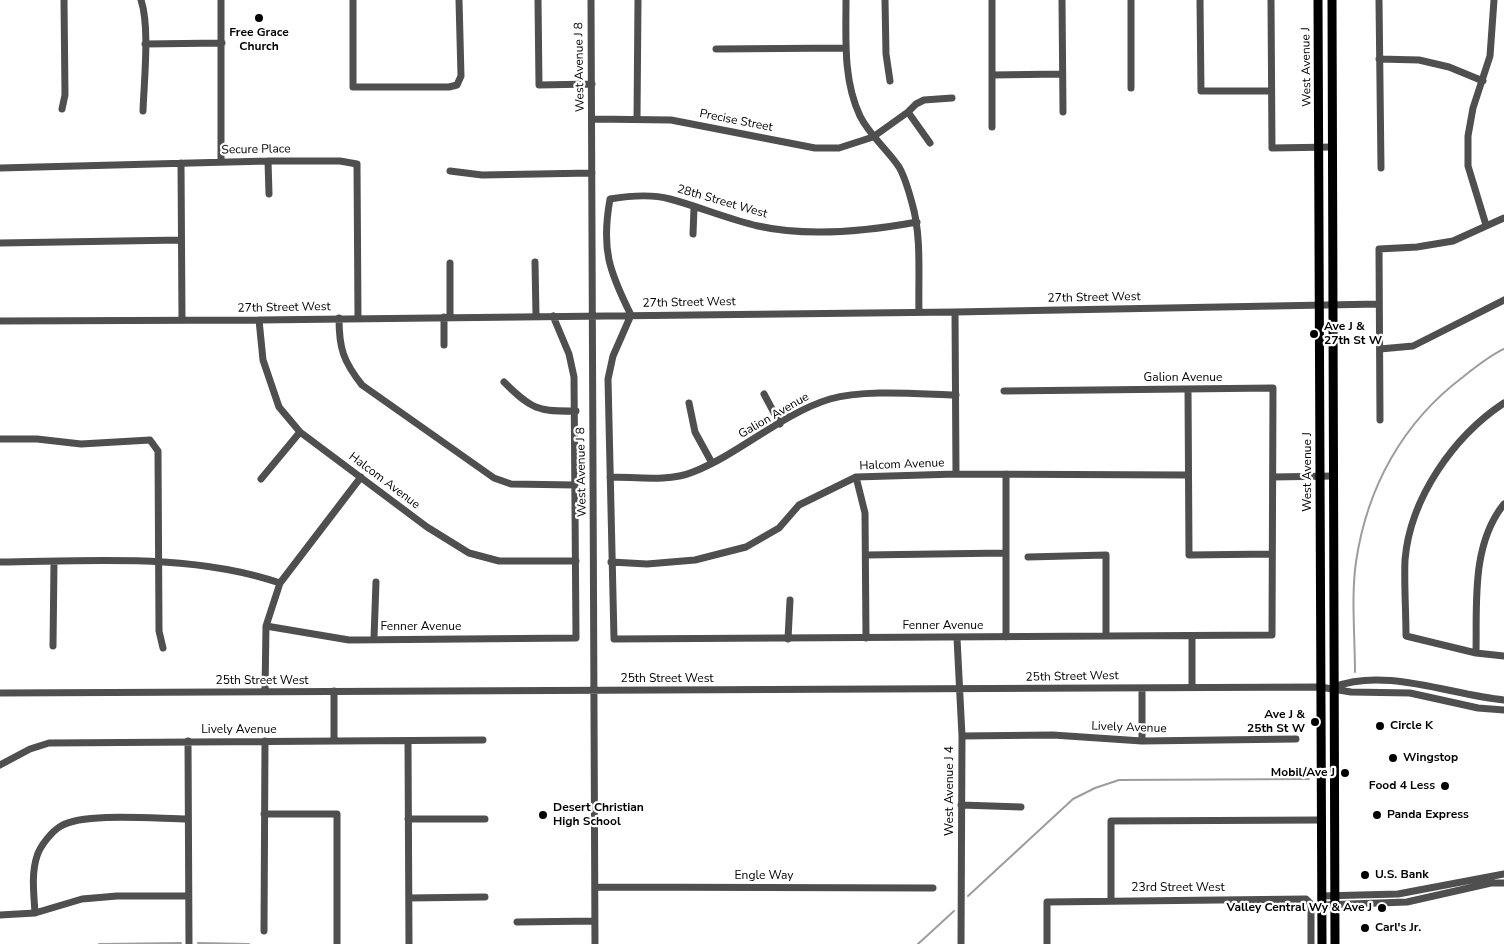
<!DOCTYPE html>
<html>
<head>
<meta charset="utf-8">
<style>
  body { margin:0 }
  canvas { display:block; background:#fff }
</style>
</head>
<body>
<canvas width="1504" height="944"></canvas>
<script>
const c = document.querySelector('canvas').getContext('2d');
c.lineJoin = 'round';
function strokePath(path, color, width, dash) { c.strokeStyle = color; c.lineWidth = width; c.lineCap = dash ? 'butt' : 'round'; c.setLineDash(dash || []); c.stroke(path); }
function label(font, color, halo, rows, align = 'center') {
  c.font = font + ' "Nunito Sans",sans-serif'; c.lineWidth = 4.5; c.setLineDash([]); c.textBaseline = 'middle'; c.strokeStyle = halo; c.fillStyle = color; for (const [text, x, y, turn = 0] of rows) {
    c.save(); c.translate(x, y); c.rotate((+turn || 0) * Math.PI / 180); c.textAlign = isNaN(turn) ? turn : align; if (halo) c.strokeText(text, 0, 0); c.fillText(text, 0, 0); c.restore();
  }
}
strokePath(new Path2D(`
  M 1355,672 C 1355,637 1351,596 1356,562 C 1367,487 1403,422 1463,377 C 1477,366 1489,356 1504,349
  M 968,896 L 1073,799 L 1095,788 L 1119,780 L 1309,779
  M 198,943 L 249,944
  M 99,944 L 181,943
  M 918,944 L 954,911`), '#9d9d9d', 2);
strokePath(new Path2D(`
  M 141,0 C 150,27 144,81 143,111
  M 221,0 L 221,162
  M 353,0 L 353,87 L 449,87 L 457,85 L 461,76 L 459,0
  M 538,0 L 539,85 L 592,84
  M 591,0 L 595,944
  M 846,0 C 846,39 843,80 860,116 C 870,136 887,149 899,167 C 905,177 909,192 912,203 C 922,237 918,277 919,312
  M 885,0 L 886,54 L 890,81
  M 992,0 L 992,127
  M 1062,0 L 1063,112
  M 1200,0 L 1201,91 L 1271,91
  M 1271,0 L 1272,148 L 1333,147
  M 1379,0 L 1381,168
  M 145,44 L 222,43
  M 716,49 L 845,48
  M 1379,59 L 1419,60 L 1449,67 L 1483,81
  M 992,75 L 1062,74
  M 1131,88 L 1131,0
  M 62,109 L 65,95 L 64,0
  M 908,112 L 930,143
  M 592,119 L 671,120 L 815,148 L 839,148 L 873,137 L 908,112 L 916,104 L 924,100 L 952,98
  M 637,119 L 638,0
  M 268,161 L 269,194
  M 181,163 L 182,320
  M 0,168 L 268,161 L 340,161 L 357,164 L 358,318
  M 450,171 L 482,175 L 592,173
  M 917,222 C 868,231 807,237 758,226 C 728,219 700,207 670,199 C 652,194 628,196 610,199 C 601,249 609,271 631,315 L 613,356 L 608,379 L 614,639 L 1272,635 L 1273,388 L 1004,391
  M 1486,225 L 1468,166 L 1468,136 L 1473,108 L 1490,56 L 1494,0
  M 693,234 L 694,208
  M 0,243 L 181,240
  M 535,262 L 536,316
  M 450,263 L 450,317
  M 955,312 L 956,474
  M 444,317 L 444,345
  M 339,318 C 339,348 343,361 362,385 L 494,478 L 511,484 L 575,485
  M 259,320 L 263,360 L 279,407 L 300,432 L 427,527 L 469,553 L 499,561 L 576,561
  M 0,321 L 259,320 L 955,312 L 1379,304
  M 1380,349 L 1413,346 L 1504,300
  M 504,382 C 531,409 538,412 576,411
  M 1188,389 L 1189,555 L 1272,554
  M 764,394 L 780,424
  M 689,403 L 695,432 L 712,463
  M 1504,403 C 1454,436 1410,498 1405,560 C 1404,585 1406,611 1406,636 L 1476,653 L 1504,656
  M 1380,420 L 1379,249 L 1417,247 L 1453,241 L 1504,218
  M 0,439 L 37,439 L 81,444 L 150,440 L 158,451 L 159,631 L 163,648
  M 610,477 C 636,477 669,482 693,472 C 741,453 781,414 830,399 C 864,389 919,394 956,395
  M 856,477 L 865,513 L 866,638
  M 1273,477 L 1334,476
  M 261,479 L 300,432
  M 866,555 L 1005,553
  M 1028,557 L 1106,555 L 1106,635
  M 0,562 C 93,561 192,553 280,583
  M 611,562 L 647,564 L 695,560 L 746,547 L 779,528 L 799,505 L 856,477 L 956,474 L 1188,475
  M 266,626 L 349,640 L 576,638 L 574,377 L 569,354 L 553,316
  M 1192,636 L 1192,687
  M 1006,637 L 1006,474
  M 374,638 L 376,582
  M 957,638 L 962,736 L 961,944
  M 788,639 L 790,600
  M 53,646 L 54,562
  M 1476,653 C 1477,604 1471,545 1504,504
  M 1334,687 C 1385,667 1451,695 1504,700
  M 1142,688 L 1142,741
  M 265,692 L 266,626 L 280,583 L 361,477
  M 0,693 L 1320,687 L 1351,692 L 1410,693 L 1478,708 L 1504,710
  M 962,736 L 1053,735 L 1142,741 L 1296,739
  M 188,741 L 189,944
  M 334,741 L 334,691
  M 408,741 L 409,944
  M 0,765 L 30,749 L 49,743 L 483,740
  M 961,805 L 1021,807
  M 264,814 L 337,814 L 337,944
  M 408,819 L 485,819
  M 595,887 L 933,888
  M 1321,896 L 1398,894 L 1504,874
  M 409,898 L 485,897
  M 1111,900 L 1111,821 L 1321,820
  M 1322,905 L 1407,902 L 1491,883 L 1504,883
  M 35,913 C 34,895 31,874 37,856 C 40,846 52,831 61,826 C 85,812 158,819 188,819
  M 0,915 L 35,913 L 82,899 L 117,896 L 188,896
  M 517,922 L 595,921
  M 264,931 L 265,741
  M 1047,944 L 1047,902 L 1306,899 L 1311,904 L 1311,944`), '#4f4f4f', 7);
strokePath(new Path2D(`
  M 1318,0 L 1322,944
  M 1332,0 L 1335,944`), '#000', 9);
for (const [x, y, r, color] of [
  [259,18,5,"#000"],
  [1314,334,5,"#000"],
  [1315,722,5,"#000"],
  [1380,726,5,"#000"],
  [1393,758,5,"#000"],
  [1345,773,5,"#000"],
  [1445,786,5,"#000"],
  [543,815,5,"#000"],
  [1377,815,5,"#000"],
  [1365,875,5,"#000"],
  [1382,908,5,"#000"],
  [1365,928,5,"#000"]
]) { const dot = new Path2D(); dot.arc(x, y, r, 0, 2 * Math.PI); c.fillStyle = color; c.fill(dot); strokePath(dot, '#fff', 2); }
label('bold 12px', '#000', '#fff', [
  ["Free Grace",259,33,"center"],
  ["Church",259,47,"center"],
  ["Ave J &",1324,327],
  ["27th St W",1324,341],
  ["Ave J &",1305,715,"right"],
  ["25th St W",1305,729,"right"],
  ["Circle K",1390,726],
  ["Wingstop",1403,758],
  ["Mobil/Ave J",1335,773,"right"],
  ["Food 4 Less",1435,786,"right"],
  ["Desert Christian",553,808],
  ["High School",553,822],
  ["Panda Express",1387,815],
  ["U.S. Bank",1375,875],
  ["Valley Central Wy & Ave J",1372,908,"right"],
  ["Carl's Jr.",1375,928]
], 'left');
label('12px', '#000', '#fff', [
  ["West Avenue J 8",580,67,-91],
  ["West Avenue J",1307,67,-91],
  ["Precise Street",736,121,11],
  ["Secure Place",256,150,-1],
  ["28th Street West",722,202,16],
  ["27th Street West",1094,298,-1],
  ["27th Street West",689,303,-1],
  ["27th Street West",284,308,-1],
  ["Galion Avenue",1183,378],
  ["Galion Avenue",774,416,-30],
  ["Halcom Avenue",902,465,-2],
  ["West Avenue J 8",582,472,-91],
  ["West Avenue J",1308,472,-90],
  ["Halcom Avenue",384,481,37],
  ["Fenner Avenue",943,626],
  ["Fenner Avenue",421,627],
  ["25th Street West",1072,677,-1],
  ["25th Street West",667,679],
  ["25th Street West",262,681],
  ["Lively Avenue",1129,728,2],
  ["Lively Avenue",239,730],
  ["West Avenue J 4",950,791,-90],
  ["Engle Way",764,876],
  ["23rd Street West",1178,888]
]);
</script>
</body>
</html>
